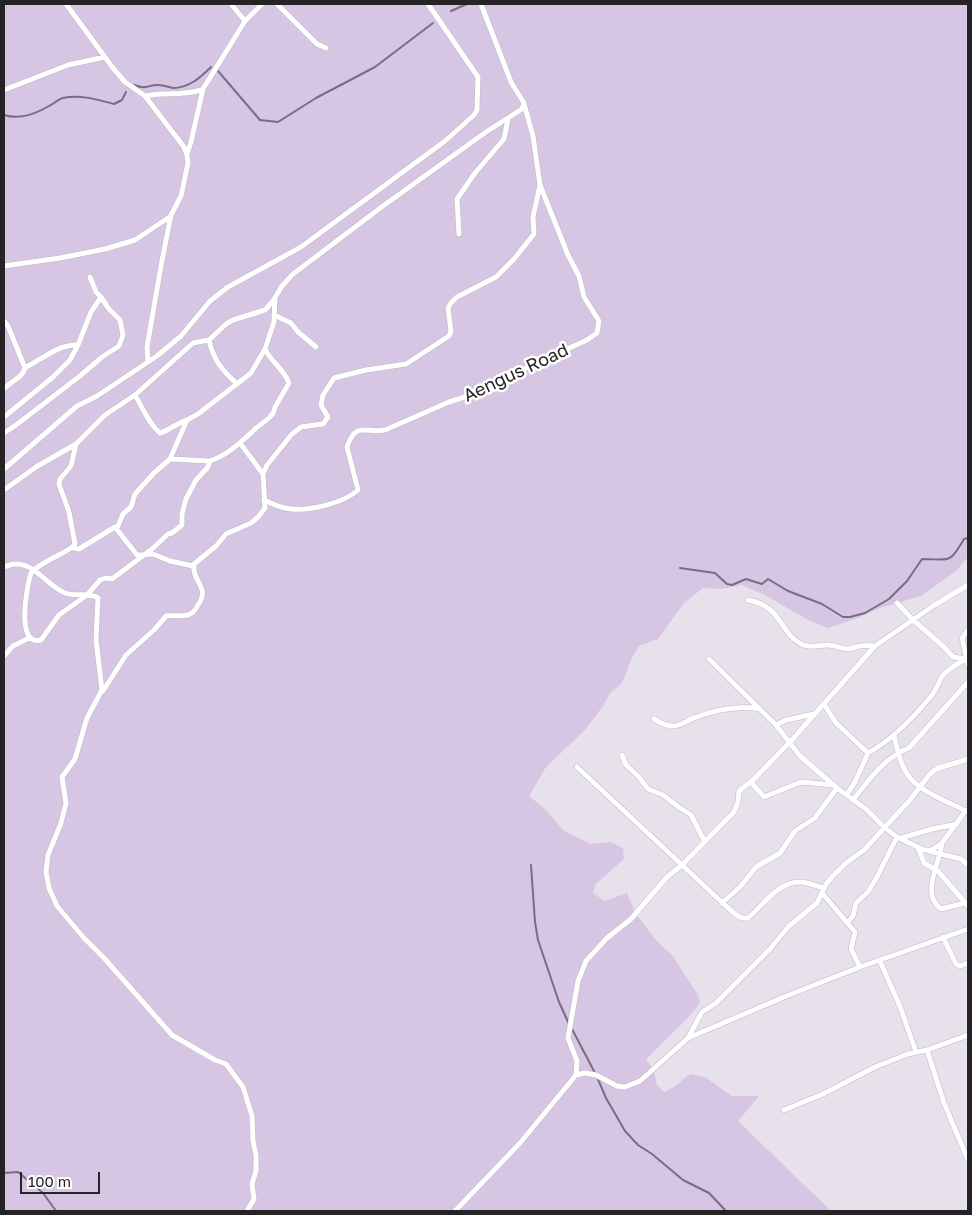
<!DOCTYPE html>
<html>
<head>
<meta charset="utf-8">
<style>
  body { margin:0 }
  #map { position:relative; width:972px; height:1215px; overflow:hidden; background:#e7e1eb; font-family:"Golos Text",sans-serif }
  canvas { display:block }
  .frame { position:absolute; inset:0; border:5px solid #252326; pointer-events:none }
  .scale { position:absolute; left:20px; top:1172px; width:80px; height:22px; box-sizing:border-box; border:2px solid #252326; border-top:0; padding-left:6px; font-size:15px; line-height:18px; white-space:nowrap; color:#252326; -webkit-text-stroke:4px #fff; paint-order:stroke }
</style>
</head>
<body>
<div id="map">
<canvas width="972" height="1215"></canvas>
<div class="frame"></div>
<div class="scale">100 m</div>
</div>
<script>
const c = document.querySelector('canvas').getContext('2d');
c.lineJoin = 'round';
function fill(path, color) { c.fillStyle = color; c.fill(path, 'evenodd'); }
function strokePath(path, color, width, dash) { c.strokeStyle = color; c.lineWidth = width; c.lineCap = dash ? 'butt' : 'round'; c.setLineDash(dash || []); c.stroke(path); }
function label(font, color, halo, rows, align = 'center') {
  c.font = font + ' "Golos Text",sans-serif'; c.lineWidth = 5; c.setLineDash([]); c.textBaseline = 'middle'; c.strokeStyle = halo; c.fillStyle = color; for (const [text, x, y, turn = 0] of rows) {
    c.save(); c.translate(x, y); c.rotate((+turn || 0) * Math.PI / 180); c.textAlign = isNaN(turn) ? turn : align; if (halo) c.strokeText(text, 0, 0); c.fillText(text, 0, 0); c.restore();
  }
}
fill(new Path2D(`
  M 4,4 L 968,4 L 968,557 L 956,571 L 921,596 L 880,608 L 858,618 L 828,628 L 810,621 L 765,595 L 742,585 L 722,589 L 703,588 L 684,603 L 658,639 L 639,646 L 632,658 L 622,683 L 610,693 L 603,706 L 585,730 L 546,767 L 529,796 L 544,808 L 564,831 L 591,844 L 610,842 L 623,848 L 624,859 L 596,884 L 593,893 L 605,901 L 627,893 L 636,914 L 656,940 L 672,955 L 698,995 L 700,1003 L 688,1018 L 646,1059 L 654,1071 L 657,1085 L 664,1092 L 674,1087 L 690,1074 L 705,1077 L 732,1096 L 759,1096 L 738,1121 L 831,1211 L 4,1211 Z`), '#d6c6e3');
strokePath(new Path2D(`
  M 451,11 L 467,4
  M 218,71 L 260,120 L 278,122 L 316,98 L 375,67 L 433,23
  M 134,85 C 148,90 146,85 158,85 C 163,85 168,87 173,88 C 189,88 201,77 211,67
  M 4,115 C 20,120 35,114 49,106 C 54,104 58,99 63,98 C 80,94 99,100 114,104 L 122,100 L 126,92
  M 680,568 L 715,573 L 727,584 L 732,585 L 746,579 L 762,584 L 768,579 L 788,591 L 822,604 L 843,617 L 850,617 L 865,613 L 889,599 L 907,581 L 922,559 C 950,559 949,565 964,539 L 968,538
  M 531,865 L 535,922 L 538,940 L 559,1002 L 569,1024
  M 572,1029 L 595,1073
  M 597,1077 L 606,1098 L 625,1131 L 638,1145 L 652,1154 L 683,1180 L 709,1193 L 726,1211
  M 4,1173 L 18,1172 L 43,1193 L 56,1211`), '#796d82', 2);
const minor = new Path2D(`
  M 66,4 L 113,68 L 125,82 L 145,96 L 184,147 L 187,155 L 188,163 L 181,196 L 171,215 L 161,266 L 147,347 L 148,362
  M 231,4 L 245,21
  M 277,4 L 317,44 L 326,48
  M 4,90 L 68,65 L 105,57
  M 145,96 C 163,92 189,96 203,89 L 245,21 L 262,4
  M 187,154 L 191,142 L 203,89
  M 459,234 L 457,199 L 475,173 L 504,139 L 508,119
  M 4,266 L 60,258 L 105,249 L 135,240 L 171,216
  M 274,315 L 291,323 L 298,332 L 316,347
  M 4,321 L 8,326 L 25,368 C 22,379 10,381 4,389
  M 209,340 C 213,360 223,371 237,384
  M 25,368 C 42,359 59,344 78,345
  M 4,417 L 53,377 L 70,360 L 78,345 L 91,312 L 101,297 L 96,292 L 90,277
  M 187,420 L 198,414 L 251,373 L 265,349
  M 4,433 L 16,425 L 80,376 L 102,357 L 119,346 L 123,335 L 120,320 L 109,309 L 101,297
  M 240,443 L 263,474
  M 76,444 L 71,466 L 60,479 L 59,484 L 69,512 L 75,544 C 72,551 41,561 31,573 C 27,586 15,647 41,640 L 59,615 L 87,595 L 100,580 L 106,578 L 112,579 L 152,549 L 168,534 L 172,533 L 182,525 L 182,514 L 186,499 L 196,480 L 208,467 L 210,461 C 228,455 241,442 254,430 C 261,423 274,418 275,407 L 289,383 C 284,369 271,362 265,349 L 274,322 L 275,299
  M 170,459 L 210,461
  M 4,469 L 77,406 L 97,396 L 157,356 L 181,336 L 210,301 L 228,287 L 301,247 L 445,141 L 474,115 L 477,110 L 478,77 L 428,4
  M 4,490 L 36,467 L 76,444 L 105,415 L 135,395 L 193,343 L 209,340 L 226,324 L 233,320 L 265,310 L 273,301 L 282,286 L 293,274 L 383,206 L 486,132 L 522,109 L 524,103 L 511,82 L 481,4
  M 264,500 C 272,504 282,508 291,509 C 310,511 344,503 358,490 L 347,447 C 356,420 366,434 385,430 L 449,402 L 487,390 L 511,375 L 587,340 L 597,333 L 599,321 L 584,297 L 579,276 L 568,255 L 540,185 L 533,136 L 524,104
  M 115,527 L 118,526 L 123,514 L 131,507 L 135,494 L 154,473 L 170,459 L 187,420 C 177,423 170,430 160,433 C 148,423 143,408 135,395
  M 73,548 L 79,549 L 115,527 L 137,555 L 153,554 L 170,561 L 193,566
  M 4,567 C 7,566 11,564 15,564 C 35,563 47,586 65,593 C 75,597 91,592 98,598 L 96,640 L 102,690 L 87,718 L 75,759 L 62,777 L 66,803 L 61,823 L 48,855 L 46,872 L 49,888 L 57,906 L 84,938 L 104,958 L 172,1035 L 215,1060 L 226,1064 L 243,1087 L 252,1116 L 253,1141 L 256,1155 L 256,1171 L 252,1184 L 254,1199 L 247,1211
  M 748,600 C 783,606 779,634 803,645 C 811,648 819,645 826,645 C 833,644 841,649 849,649 C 852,649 856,646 860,646 C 865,645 870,646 875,646
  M 897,603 L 913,620 L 943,646 L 953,657 L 965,659
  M 968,630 L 962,638 L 968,665
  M 4,656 L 13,646 L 29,638
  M 709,659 L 776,725 L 800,756 L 837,788 L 866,809 L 884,827 L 897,837 L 924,850 L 932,850 L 942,843 L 964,813 L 968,810
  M 103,691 L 126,655 L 154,630 L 166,616 C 173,614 183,618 190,614 C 193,613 196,609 198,605 C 211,587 191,581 194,564 L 216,546 L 226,534 L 251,523 L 258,517 L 265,508 L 263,474 L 267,465 L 292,434 L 301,427 L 323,424 L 328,417 L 321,405 L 323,395 L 334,378 L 366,370 L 406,364 L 449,336 L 451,331 L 448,308 L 451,303 L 457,297 L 496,277 L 514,259 L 534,234 L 533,217 L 540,185
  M 824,704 L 836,723 L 868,753 C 892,740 914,717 932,695 C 936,690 938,684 941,678 C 947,669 956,665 966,659
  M 654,719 C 659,722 666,726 672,726 C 680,727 687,720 694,718 C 715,710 738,705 760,709
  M 776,725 L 786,720 L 814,714
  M 894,735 C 897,749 901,768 911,779 C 923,793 949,802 966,811
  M 622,755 L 626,765 L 639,777 L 648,789 L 663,795 L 680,808 L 691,815 L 705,842
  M 577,767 L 727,907 C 733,912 740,920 748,918 C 764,905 777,882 800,882 C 808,882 816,886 824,888
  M 751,782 L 764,797 L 801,782 L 833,785
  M 847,794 L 855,782 L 868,753
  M 853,800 C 869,780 885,757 909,748 L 968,682
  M 901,838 L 932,829 L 957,824
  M 942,843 C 940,863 920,894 941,909 L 965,903
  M 918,847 L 924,863 L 938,871 L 968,906
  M 929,851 L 961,859 L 968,865
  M 822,893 L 855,932 L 851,949 L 860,967
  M 722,903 L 740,887 L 756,867 L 780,853 L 795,831 L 815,818 L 837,788
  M 848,922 L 853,916 L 856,903 L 868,892 L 877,877 L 897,837
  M 943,937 L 956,964 L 960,966 L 968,963
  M 880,961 L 901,1009 L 916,1052
  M 688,1038 L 784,997 L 860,967 L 968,929
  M 927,1050 L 944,1103 L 968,1160
  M 576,1075 L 577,1061 L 568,1038 L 578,981 L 586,961 L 607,938 L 631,919 L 667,877 L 682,865 L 734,812 L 738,802 L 739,791 L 754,779 L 790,742 L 875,646 L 933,606 L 968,585
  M 784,1110 L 823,1094 L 875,1067 L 908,1054 L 927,1050 L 968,1035
  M 455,1211 L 520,1143 L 576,1075 L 585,1073 L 596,1075 L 617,1086 L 625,1087 L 640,1081 L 688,1038 L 702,1012 L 716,1003 L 770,949 L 788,927 L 817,903 L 826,884 L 832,877 L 846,863 L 864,850 L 909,801 L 930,774 L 936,769 L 968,759`);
strokePath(minor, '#beb9c2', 6);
strokePath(minor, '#fff', 5);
label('18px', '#252326', '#fff', [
  ["Aengus Road",516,373,-25]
]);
</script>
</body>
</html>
